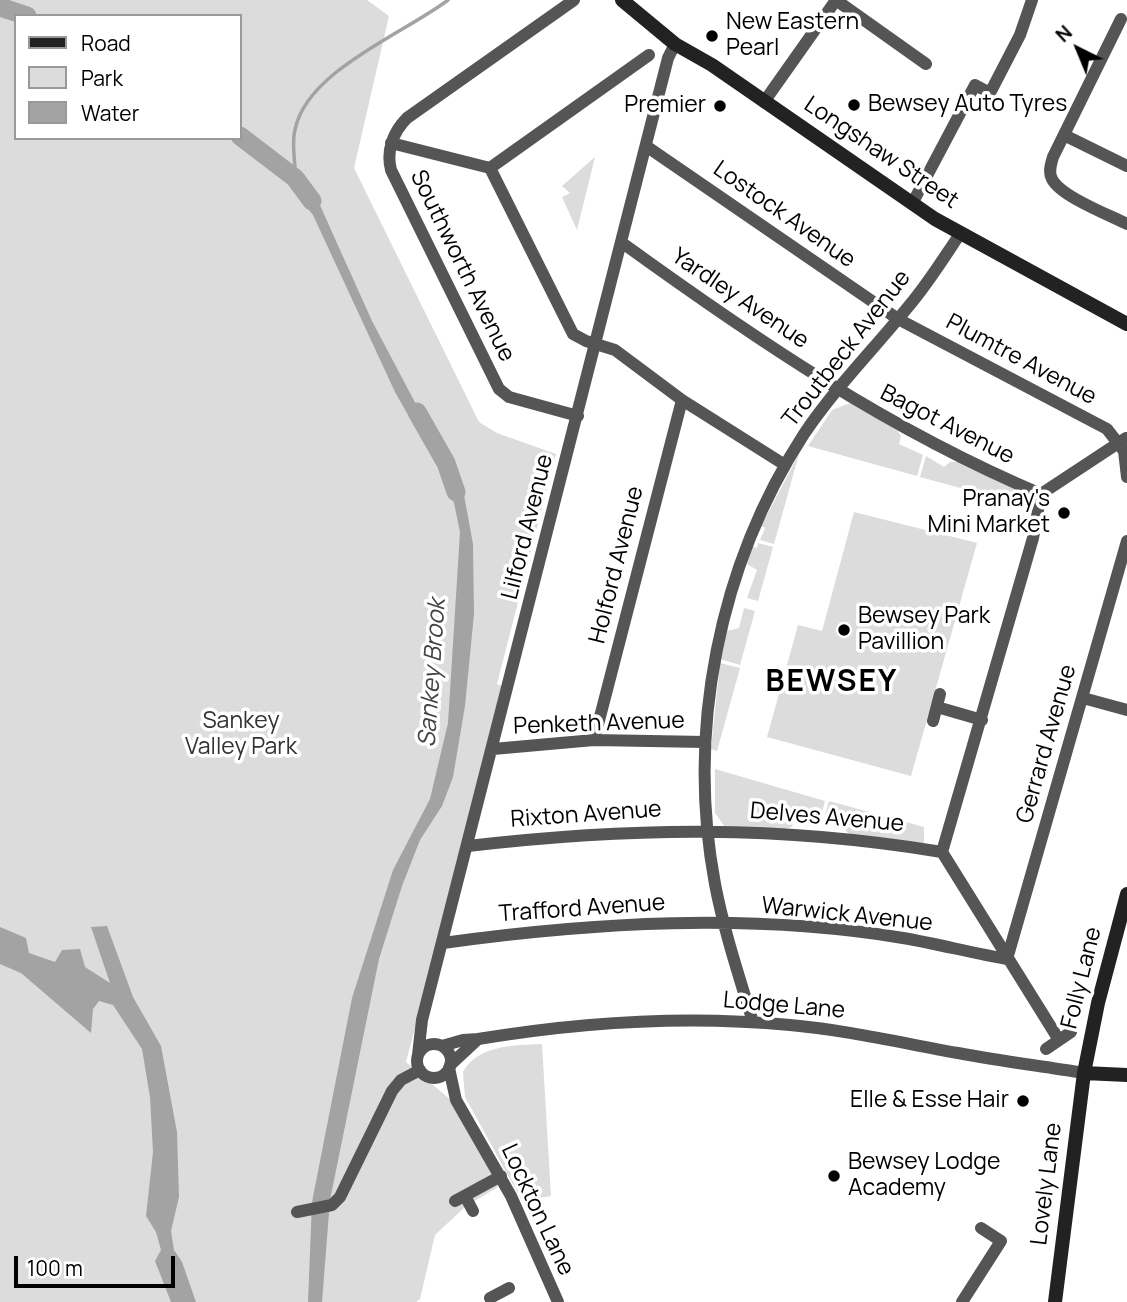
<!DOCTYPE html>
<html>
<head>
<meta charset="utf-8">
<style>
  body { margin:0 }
  #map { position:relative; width:1127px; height:1302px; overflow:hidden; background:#fff; font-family:Manrope,sans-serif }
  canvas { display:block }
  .legend { position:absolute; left:14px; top:14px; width:228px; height:126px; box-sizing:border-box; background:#fff; border:2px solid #999; margin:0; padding:9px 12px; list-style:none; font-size:21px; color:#000 }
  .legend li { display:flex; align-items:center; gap:14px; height:35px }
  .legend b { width:35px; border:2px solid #999 }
  .north { position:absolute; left:1043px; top:14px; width:70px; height:70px; -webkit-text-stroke:5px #fff; paint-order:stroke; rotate:317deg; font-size:19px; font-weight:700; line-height:28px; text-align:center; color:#000 }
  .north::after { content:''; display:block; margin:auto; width:24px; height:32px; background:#000; clip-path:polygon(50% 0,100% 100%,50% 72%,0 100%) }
  .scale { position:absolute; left:14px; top:1256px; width:161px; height:32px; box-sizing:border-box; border:4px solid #000; border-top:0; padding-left:9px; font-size:21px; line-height:24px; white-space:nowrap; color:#000; -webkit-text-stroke:5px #fff; paint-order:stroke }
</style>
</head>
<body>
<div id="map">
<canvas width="1127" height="1302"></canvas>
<ul class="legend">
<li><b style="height:9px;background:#222"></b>Road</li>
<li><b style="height:19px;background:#dcdcdc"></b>Park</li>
<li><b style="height:19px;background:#a3a3a3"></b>Water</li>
</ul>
<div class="north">N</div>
<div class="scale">100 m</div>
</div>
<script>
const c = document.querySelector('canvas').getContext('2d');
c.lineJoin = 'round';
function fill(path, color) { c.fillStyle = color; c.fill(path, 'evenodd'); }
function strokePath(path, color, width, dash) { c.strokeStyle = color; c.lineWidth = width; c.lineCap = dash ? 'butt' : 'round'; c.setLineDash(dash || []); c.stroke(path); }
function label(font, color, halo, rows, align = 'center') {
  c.font = font + ' Manrope,sans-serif'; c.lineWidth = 7; c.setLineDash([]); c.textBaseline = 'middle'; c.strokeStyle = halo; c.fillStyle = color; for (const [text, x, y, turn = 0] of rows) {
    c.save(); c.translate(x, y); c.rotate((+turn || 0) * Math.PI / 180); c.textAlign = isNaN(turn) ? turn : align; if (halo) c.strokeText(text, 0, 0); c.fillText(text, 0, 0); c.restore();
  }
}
fill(new Path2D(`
  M 0,0 L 367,0 L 389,16 L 354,168 L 479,422 L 497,433 L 556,454 L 497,684 L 504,687 L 406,1062 L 452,1101 L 492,1166 L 498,1187 L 466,1206 L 435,1235 L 420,1299 L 416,1302 L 0,1302 ZM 16,16 L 240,16 L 240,138 L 16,138 Z
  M 595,157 L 577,230 L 562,197 L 570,193 L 562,186 Z
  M 850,403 L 897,430 L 901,436 L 899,444 L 923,455 L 917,476 L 808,446 L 832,410 Z
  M 799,454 L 774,544 L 760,540 L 765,528 L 761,526 Z
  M 926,456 L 944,467 L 950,462 L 958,462 L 1025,494 L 1015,503 L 920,477 Z
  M 854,512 L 977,543 L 911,776 L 767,737 L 798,625 L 822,631 Z
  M 758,543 L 773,547 L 758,601 L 747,598 L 757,570 L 747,564 L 752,546 L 757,548 Z
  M 744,608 L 755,611 L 740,665 L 720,659 L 727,631 L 739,628 Z
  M 720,663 L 740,668 L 717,751 L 711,749 Z
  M 715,769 L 825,801 L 819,823 L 794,820 L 792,827 L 784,829 L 725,827 L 715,813 Z
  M 829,801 L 924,827 L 924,845 L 851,835 L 846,831 L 845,824 L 823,822 Z
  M 542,1044 L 551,1196 L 522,1201 L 465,1097 L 463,1072 C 477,1045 516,1045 542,1044 Z`), '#dcdcdc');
fill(new Path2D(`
  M 303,178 L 314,192 L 372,321 L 464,495 L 473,544 L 474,614 L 465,706 L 453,777 L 442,806 L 420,840 L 402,886 L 379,959 L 330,1200 L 322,1302 L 308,1302 L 312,1202 L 352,998 L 393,870 L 430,799 L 448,723 L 460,532 L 454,503 L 444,478 L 395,392 L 313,215 L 290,187 Z
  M 107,926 L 133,997 L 161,1046 L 177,1132 L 179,1197 L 171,1231 L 174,1250 L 182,1262 L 196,1302 L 171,1302 L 155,1261 L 161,1250 L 156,1232 L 146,1216 L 153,1152 L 150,1097 L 142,1049 L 113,1005 L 99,1001 L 93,1009 L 91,1033 L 21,973 L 0,964 L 0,927 L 26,938 L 29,953 L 55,962 L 62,950 L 80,949 L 85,967 L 110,983 L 91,927 Z`), '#a3a3a3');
strokePath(new Path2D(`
  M 295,178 C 296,162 291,145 295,130 C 306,71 405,33 448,0`), '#a3a3a3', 3.5);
strokePath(new Path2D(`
  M 0,7 L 27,16
  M 240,136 L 295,178 L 312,201
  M 417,412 L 446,463 L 456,492`), '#a3a3a3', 19);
strokePath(new Path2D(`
  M 574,0 L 407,118 C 393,132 386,151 391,170 L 499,389 L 509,397 L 578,416
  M 836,0 L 926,64
  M 1121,19 L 1053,157 C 1051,164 1048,172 1052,179 C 1060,196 1109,215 1127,224
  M 649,55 L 490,168 L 573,334 L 586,341 L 615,350 L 682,400 L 785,465
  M 764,102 L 836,0
  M 1064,135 L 1127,166
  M 391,143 L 490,168
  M 646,146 L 898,319 L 1107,429 L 1124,451 L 1127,477
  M 912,204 L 975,85 L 990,93 L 1020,35 L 1032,0
  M 621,242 C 755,339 889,430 1041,494
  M 1041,494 L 1126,438
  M 1083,698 L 1127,710
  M 937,707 L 982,720
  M 933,721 L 940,694
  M 594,740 L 682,400
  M 493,749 L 594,740 L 705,742
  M 468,846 C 632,827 779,825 942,852
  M 942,852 L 1033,538 L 1041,494
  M 942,852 L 1059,1040
  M 443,943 C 594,922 751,913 903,938 C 938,944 972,953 1007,959 L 1127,541
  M 753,1022 C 739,976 724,931 715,884 C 686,730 719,565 804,434 C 835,388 873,350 908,307 C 927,285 943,259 960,234
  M 478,1039 C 580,1022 686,1015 790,1025 C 847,1030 902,1043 958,1053 C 1000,1061 1042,1066 1084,1073
  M417 1061a17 17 0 1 1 34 0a17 17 0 1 1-34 0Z
  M 442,1046 L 463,1040 L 478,1039 L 450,1065
  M 1046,1049 L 1071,1032
  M 418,1055 L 422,1020 L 668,58 L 675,44
  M 449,1068 L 456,1100 L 511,1196 L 558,1302
  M 465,1196 L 473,1211
  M 455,1201 L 501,1176
  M 297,1212 L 332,1205 L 340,1197 L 392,1091 L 401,1080 L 420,1070
  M 490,1298 L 509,1288
  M 962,1302 L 1001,1241 L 981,1228`), '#555', 12);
strokePath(new Path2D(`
  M 622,0 L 675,44 L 712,65 L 935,219 L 1127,324
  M 1084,1073 L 1127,1075
  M 1055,1302 L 1084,1073 L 1098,1003 L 1127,894`), '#222', 14);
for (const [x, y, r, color] of [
  [712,36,7,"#000"],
  [854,105,7,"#000"],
  [720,106,7,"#000"],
  [1064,513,7,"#000"],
  [844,630,7,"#000"],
  [1023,1101,7,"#000"],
  [834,1176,7,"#000"]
]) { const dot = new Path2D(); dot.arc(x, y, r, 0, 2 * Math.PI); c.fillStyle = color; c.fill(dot); strokePath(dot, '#fff', 2.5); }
label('23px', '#000', '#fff', [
  ["New Eastern",726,23],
  ["Pearl",726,49],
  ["Bewsey Auto Tyres",868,105],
  ["Premier",706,106,"right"],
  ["Pranay's",1050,500,"right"],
  ["Mini Market",1050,526,"right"],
  ["Bewsey Park",858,617],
  ["Pavillion",858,643],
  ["Elle & Esse Hair",1009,1101,"right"],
  ["Bewsey Lodge",848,1163],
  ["Academy",848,1189]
], 'left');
label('23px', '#000', '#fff', [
  ["Longshaw Street",881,153,34],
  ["Lostock Avenue",784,215,35],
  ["Southworth Avenue",462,266,64],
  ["Yardley Avenue",740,299,34],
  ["Troutbeck Avenue",847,349,-52],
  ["Plumtre Avenue",1021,360,28],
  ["Bagot Avenue",947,425,27],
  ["Lilford Avenue",528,527,-76],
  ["Holford Avenue",617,565,-76],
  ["Penketh Avenue",599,724,-2],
  ["Gerrard Avenue",1047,744,-74],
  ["Rixton Avenue",586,815,-4],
  ["Delves Avenue",827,818,5],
  ["Trafford Avenue",582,909,-4],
  ["Warwick Avenue",847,915,6],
  ["Folly Lane",1082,978,-76],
  ["Lodge Lane",784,1006,5],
  ["Lovely Lane",1047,1184,-83],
  ["Lockton Lane",537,1210,65]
]);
label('23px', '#333', '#fff', [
  ["Sankey",241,722],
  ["Valley Park",241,748]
]);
label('italic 24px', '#444', '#fff', [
  ["Sankey Brook",433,673,-86]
]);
c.letterSpacing = '2px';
label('bold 30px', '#000', '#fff', [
  ["BEWSEY",832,683]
]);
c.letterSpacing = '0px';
</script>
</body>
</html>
